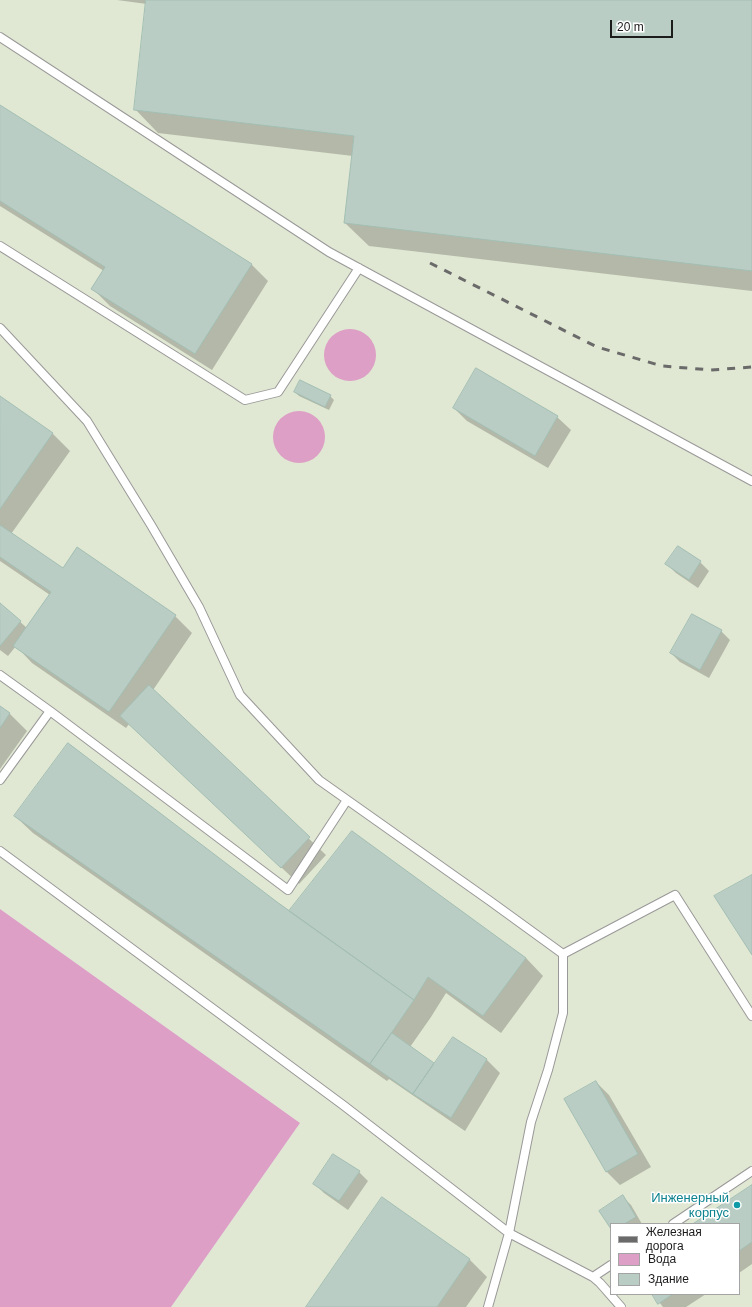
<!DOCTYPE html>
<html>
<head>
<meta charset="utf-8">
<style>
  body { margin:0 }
  #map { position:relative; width:752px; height:1307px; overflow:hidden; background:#e1eeeb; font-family:Helvetica,sans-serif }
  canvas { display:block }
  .legend { position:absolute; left:610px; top:1223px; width:130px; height:72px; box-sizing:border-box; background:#fff; border:1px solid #a4a4a4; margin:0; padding:5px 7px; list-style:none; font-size:12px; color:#1c1c1c }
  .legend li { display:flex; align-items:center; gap:8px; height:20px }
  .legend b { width:20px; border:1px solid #a4a4a4 }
  .scale { position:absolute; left:610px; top:20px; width:63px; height:18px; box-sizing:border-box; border:2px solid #1c1c1c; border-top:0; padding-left:5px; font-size:12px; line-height:14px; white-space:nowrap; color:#1c1c1c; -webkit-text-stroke:3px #fff; paint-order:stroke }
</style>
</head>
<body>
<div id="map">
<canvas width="752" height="1307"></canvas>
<ul class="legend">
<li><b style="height:5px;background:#6a6a6a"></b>Железная дорога</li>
<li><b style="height:11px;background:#dd9fc5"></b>Вода</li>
<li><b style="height:11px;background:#bacdc5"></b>Здание</li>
</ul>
<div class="scale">20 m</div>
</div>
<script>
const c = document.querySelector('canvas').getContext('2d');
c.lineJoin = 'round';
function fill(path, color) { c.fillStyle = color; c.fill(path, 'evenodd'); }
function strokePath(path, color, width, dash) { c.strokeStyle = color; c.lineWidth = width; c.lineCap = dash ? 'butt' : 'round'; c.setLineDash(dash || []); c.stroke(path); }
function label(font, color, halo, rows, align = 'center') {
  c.font = font + ' Helvetica,sans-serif'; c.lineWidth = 3; c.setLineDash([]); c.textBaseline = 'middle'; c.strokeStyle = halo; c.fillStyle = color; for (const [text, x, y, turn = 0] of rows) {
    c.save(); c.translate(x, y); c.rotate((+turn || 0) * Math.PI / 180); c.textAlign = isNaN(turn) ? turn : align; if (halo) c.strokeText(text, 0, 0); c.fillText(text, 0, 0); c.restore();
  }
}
fill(new Path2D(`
  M 0,0 L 752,0 L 752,1307 L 171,1307 L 300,1123 L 0,909 ZM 611,1224 L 739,1224 L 739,1294 L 611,1294 Z`), '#e0e7d2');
fill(new Path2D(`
  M324 355a26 26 0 1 1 52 0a26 26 0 1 1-52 0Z
  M273 437a26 26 0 1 1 52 0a26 26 0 1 1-52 0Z
  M 0,909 L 300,1123 L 171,1307 L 0,1307 Z`), '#dd9fc5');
fill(new Path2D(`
  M 117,0 L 752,0 L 752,291 L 369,246 L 345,223 L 353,156 L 158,133 L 135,109 L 147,4 Z
  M 0,106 L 251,264 L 268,281 L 212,370 L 110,306 L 93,289 L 104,271 L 0,206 Z
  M 476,370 L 557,417 L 571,430 L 548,468 L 467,421 L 454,408 Z
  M 295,392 L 330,396 L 334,400 L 329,410 L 299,396 Z
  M 0,397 L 53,434 L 70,451 L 11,534 L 63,569 L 175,616 L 192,633 L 153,690 L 326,855 L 299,884 L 129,724 L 126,728 L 32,663 L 16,646 L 8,656 L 0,650 L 0,604 L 27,628 L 50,595 L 0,561 Z
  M 678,547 L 700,562 L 709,571 L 698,588 L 676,573 L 667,564 Z
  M 693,615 L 721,631 L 730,640 L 709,678 L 680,662 L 671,653 Z
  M 0,707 L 10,714 L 27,731 L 0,769 Z
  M 15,816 L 289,912 L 526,958 L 543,976 L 501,1033 L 446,993 L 431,1017 L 410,1047 L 435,1065 L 453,1039 L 487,1060 L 500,1073 L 465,1131 L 389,1079 L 387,1081 L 33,833 Z
  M 596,1082 L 609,1095 L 651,1167 L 620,1185 L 607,1172 L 566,1099 Z
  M 359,1172 L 368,1181 L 348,1210 L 324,1193 L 315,1184 Z
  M 752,1187 L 752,1264 L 739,1273 L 739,1224 L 695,1224 Z
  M 622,1196 L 631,1205 L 642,1224 L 611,1224 L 611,1228 L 600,1211 Z
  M 382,1199 L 470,1260 L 487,1277 L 466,1307 L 307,1307 Z
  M 653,1294 L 706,1294 L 686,1307 L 663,1307 Z`), '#0003');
const building = new Path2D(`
  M 146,0 L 752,0 L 752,271 L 344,223 L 354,136 L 134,110 Z
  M 0,105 L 252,264 L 195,354 L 91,289 L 105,267 L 0,201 Z
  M 476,368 L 558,416 L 535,456 L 453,408 Z
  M 300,380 L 331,395 L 325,407 L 294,392 Z
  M 0,396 L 53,433 L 0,509 Z
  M 0,525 L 63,568 L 77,547 L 176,615 L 109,712 L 13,646 L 51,592 L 0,557 Z
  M 678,546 L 701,561 L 689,580 L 665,564 Z
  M 0,603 L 21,621 L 0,646 Z
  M 692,614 L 722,630 L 700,670 L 670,653 Z
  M 149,685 L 310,837 L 281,868 L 120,716 Z
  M 0,706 L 10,713 L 0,728 Z
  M 68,743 L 277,902 L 414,1000 L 370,1064 L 14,816 Z
  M 352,831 L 526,958 L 483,1016 L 428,977 L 414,1000 L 289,911 Z
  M 752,875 L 752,955 L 714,896 Z
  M 392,1033 L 434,1063 L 413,1094 L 370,1064 Z
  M 453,1037 L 487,1059 L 451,1118 L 413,1094 Z
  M 596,1081 L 638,1154 L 606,1172 L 564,1099 Z
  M 333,1154 L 360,1171 L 339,1201 L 313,1184 Z
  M 752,1185 L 752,1242 L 739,1251 L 739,1224 L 693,1224 Z
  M 623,1195 L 636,1217 L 624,1224 L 611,1224 L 611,1229 L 599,1211 Z
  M 382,1197 L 470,1259 L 437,1307 L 306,1307 Z
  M 652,1294 L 673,1294 L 658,1304 Z`);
fill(building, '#bacdc5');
strokePath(building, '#a3bfb4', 1);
const lane = new Path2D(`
  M 0,37 L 329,252 L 752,481
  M 0,246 L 245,400 L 278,392 L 359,268
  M 0,328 L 87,421 L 151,525 L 199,607 L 240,695 L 319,780 L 490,901 L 563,954 L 563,1013 L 548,1070 L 531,1122 L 509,1233 L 488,1307
  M 0,675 L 50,711
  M 0,780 L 50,711 L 288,890 L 347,800
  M 0,851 L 343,1105 L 509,1233 L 593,1277 L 600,1283 L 621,1307
  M 563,954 L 675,895 L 752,1016
  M 673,1224 L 752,1171
  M 593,1277 L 611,1265`);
strokePath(lane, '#999', 10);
strokePath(lane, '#fff', 8);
strokePath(new Path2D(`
  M 430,263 L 597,347 L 662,366 L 711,370 L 752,367`), '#6a6a6a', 3, [8, 8]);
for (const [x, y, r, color] of [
  [737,1205,4,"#0f9aa8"]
]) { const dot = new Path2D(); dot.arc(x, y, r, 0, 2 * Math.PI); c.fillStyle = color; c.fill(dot); strokePath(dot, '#fff', 1.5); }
label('13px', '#0d838f', '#fff', [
  ["Инженерный",729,1198],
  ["корпус",729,1213]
], 'right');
</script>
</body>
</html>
